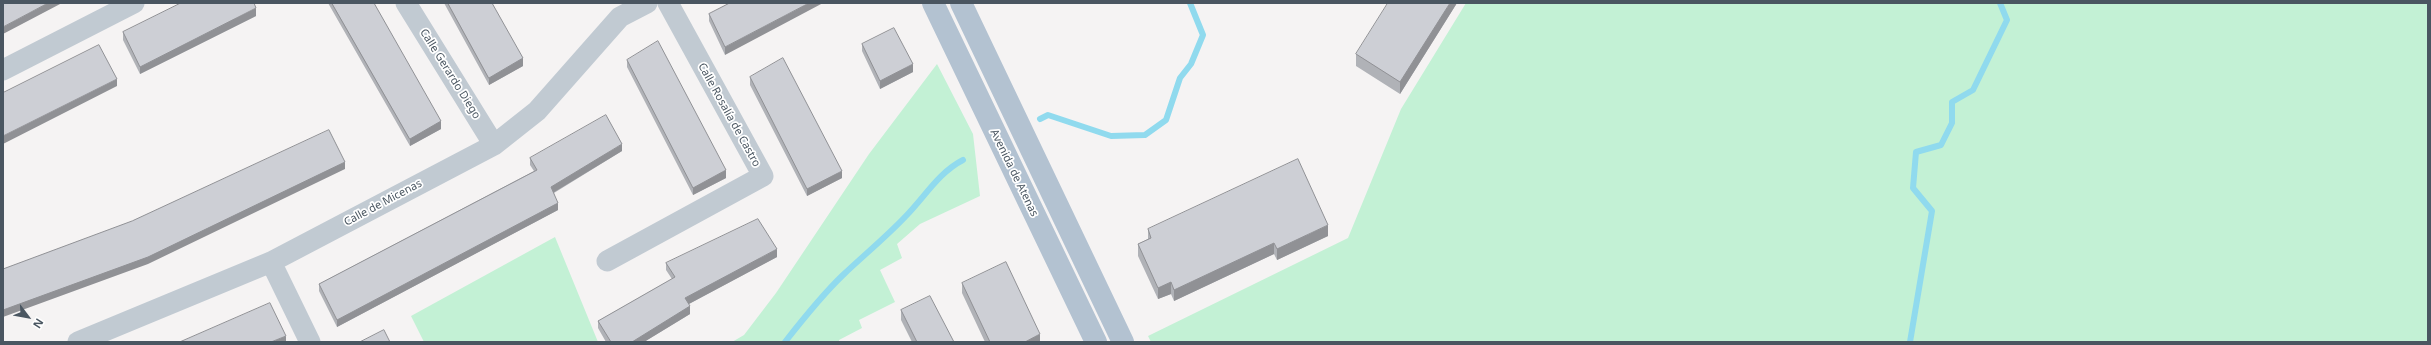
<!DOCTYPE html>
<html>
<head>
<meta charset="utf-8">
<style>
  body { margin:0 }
  #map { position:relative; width:2431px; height:345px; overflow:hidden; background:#f5f3f3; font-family:"Noto Sans",sans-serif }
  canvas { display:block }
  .frame { position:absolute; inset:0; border:4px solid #4a5661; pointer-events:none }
  .north { position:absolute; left:8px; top:297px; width:40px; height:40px; -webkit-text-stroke:3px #fff; paint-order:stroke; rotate:122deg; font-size:11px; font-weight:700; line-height:16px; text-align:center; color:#4a5661 }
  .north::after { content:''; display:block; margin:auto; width:14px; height:18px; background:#4a5661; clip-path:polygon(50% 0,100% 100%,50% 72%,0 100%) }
</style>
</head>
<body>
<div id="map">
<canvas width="2431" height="345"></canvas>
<div class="frame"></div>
<div class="north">N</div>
</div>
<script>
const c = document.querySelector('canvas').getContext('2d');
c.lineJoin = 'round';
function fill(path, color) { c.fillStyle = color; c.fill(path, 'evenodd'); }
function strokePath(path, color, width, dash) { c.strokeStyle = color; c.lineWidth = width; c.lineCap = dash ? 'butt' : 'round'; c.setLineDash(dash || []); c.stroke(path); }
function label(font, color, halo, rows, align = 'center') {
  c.font = font + ' "Noto Sans",sans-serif'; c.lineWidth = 3.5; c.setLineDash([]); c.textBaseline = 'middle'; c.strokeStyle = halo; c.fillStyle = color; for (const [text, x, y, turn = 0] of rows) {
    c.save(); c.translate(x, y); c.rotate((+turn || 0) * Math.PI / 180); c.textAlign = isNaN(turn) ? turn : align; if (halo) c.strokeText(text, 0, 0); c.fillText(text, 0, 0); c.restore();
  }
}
fill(new Path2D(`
  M 1466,3 L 2428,3 L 2428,342 L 1151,342 L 1148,336 L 1348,238 L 1401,109 Z
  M 937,64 L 973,134 L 980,196 L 920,224 L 897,244 L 902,258 L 880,270 L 895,302 L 859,320 L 862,328 L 839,340 L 839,342 L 732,342 L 744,335 L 776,293 L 869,154 Z
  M 555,237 L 598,342 L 424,342 L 411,316 Z`), '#c3f1d5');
strokePath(new Path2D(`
  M 1040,119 L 1048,115 L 1111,136 L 1145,135 L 1166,120 L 1180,78 L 1191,64 L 1203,35 L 1190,3
  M 785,342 C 803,319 822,295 843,275 C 864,255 885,238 905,217 C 924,198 939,172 963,160
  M 1910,342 L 1932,211 L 1913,188 L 1916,152 L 1941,145 L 1952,123 L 1952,102 L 1973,90 L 2007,20 L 2000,3`), '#90daee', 6);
strokePath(new Path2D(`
  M 406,3 L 494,145
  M 3,70 L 134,3
  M 607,261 L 763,176 L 668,3
  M 271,262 L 310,342
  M 78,342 L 271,262 L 494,145 L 537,111 L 620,17 L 647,3`), '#c1cad2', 21);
strokePath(new Path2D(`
  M 933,3 L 1096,342
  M 961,3 L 1123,342`), '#b3c2d1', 22);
fill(new Path2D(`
  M 328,3 L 374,3 L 441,129 L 410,146 Z
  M 444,3 L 492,3 L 523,66 L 489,85 Z
  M 730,3 L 725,55 L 709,21 L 709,14 Z
  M 1457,3 L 1400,94 L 1356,66 L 1356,54 Z
  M 256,16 L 140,74 L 123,40 L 123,32 Z
  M 862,44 L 913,72 L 880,89 L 862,51 Z
  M 627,60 L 726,178 L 693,195 L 627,67 Z
  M 750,77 L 842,178 L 807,196 L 750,85 Z
  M 622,151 L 554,193 L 558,210 L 337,327 L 319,291 L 319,284 L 534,171 L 530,165 L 530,158 Z
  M 1148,229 L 1328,236 L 1277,260 L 1274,254 L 1174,301 L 1171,294 L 1158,299 L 1138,256 L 1138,244 L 1148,239 Z
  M 777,257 L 689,304 L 690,314 L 644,342 L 606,342 L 598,328 L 598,321 L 672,279 L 666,270 L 666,263 Z
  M 962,283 L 1040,342 L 985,342 L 962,293 Z
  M 901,310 L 954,342 L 912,342 L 901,320 Z`), '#b0b2b7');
fill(new Path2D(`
  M 48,3 L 62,3 L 3,34 L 3,27 Z
  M 809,3 L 823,3 L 725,55 L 725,47 Z
  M 1450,3 L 1457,3 L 1400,94 L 1400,82 Z
  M 256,8 L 256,16 L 140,74 L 140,67 Z
  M 523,58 L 523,66 L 489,85 L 489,78 Z
  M 913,64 L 913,72 L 880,89 L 880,81 Z
  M 117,79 L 117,86 L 3,144 L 3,136 Z
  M 441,121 L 441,129 L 410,146 L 410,139 Z
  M 622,144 L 622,151 L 551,194 L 551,187 Z
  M 345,162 L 345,169 L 148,264 L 3,317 L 3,310 Z
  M 726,170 L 726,178 L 693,195 L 693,188 Z
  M 842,171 L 842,178 L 807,196 L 807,189 Z
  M 558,203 L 558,210 L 337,327 L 337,320 Z
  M 1328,225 L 1328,236 L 1277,260 L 1277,249 Z
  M 1274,243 L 1274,254 L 1174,301 L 1174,290 Z
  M 777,249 L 777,257 L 685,306 L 685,298 Z
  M 1171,282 L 1171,294 L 1158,299 L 1158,288 Z
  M 690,306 L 690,314 L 644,342 L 632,342 Z
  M 1040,334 L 1040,342 L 1025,342 Z
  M 286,336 L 286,342 L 271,342 Z`), '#909195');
const building = new Path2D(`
  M 3,3 L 48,3 L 3,27 Z
  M 181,3 L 254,3 L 256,8 L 140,67 L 123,32 Z
  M 332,3 L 374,3 L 441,121 L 410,139 Z
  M 448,3 L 492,3 L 523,58 L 489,78 Z
  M 730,3 L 809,3 L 725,47 L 709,14 Z
  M 1388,3 L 1450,3 L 1400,82 L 1356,54 Z
  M 894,28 L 913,64 L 880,81 L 862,44 Z
  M 658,41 L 726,170 L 693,188 L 627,60 Z
  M 99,45 L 117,79 L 3,136 L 3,93 Z
  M 783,58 L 842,171 L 807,189 L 750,77 Z
  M 606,115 L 622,144 L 551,187 L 558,203 L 337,320 L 319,284 L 537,170 L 530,158 Z
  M 329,130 L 345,162 L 148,257 L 3,310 L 3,269 L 132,221 Z
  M 1298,159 L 1328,225 L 1277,249 L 1274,243 L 1174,290 L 1171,282 L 1158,288 L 1138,244 L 1151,238 L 1148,229 Z
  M 758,219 L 777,249 L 685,298 L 690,306 L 632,342 L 611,342 L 598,321 L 675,277 L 666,263 Z
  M 1006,262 L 1040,334 L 1025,342 L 990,342 L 962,283 Z
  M 930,296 L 954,342 L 917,342 L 901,310 Z
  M 270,303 L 286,336 L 271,342 L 180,342 Z
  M 384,330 L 390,342 L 360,342 Z`);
fill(building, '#cdcfd5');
strokePath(building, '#909195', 1);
label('11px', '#4a5661', '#fff', [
  ["Calle Gerardo Diego",450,74,58],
  ["Calle Rosalía de Castro",729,115,61],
  ["Avenida de Atenas",1014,173,64],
  ["Calle de Micenas",383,203,-28]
]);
</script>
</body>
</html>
